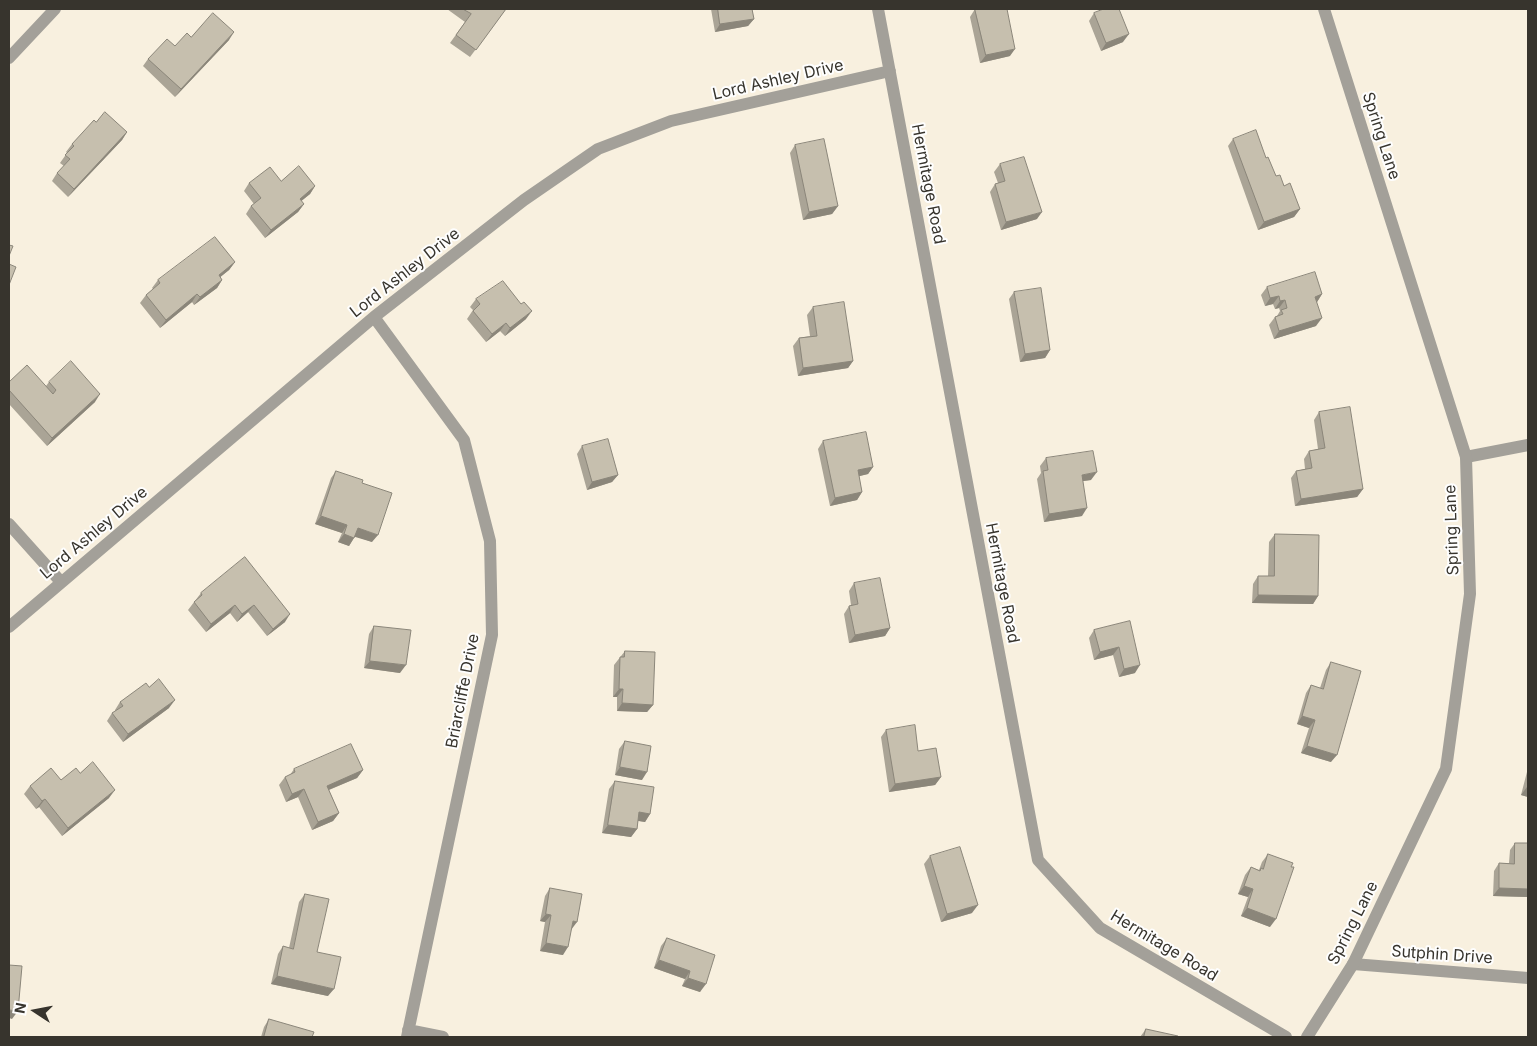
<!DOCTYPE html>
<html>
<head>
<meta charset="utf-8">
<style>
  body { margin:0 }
  #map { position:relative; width:1537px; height:1046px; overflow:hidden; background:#f8f0df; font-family:Inter,sans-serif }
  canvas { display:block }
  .frame { position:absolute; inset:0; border:10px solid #37342d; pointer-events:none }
  .north { position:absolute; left:10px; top:986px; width:50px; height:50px; -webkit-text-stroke:4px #fefefe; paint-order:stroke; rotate:281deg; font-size:14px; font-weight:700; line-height:20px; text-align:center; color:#37342d }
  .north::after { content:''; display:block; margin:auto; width:18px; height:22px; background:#37342d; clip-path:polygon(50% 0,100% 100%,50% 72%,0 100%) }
</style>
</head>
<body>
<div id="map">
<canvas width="1537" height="1046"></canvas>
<div class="frame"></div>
<div class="north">N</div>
</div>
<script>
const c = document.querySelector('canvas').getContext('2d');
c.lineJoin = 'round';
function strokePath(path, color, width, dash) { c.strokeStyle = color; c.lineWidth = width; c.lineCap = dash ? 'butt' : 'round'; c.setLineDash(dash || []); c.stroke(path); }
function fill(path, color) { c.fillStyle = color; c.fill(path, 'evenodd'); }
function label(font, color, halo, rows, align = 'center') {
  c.font = font + ' Inter,sans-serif'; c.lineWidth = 4; c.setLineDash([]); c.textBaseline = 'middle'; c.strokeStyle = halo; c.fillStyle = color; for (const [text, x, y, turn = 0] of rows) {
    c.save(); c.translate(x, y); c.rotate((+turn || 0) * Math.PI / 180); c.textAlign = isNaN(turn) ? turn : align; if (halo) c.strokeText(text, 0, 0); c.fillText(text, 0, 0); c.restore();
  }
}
strokePath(new Path2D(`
  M 878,9 L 1038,860 L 1100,928 L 1286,1037
  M 9,58 L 55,9
  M 374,317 L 464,440 L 490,541 L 492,635 L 407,1037
  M 1466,457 L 1528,445
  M 9,524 L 61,582
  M 9,627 L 374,317 L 524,200 L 598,149 L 671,121 L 890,71
  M 1353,964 L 1528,978
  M 408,1030 L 443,1037`), '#a3a099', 12);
strokePath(new Path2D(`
  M 1307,1037 L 1353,964 L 1446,769 L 1470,594 L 1466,457 L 1324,9`), '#a3a099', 12);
fill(new Path2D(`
  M 447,9 L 506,9 L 470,57 L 450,43 L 465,22 Z
  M 711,9 L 752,9 L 754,19 L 748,26 L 715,32 Z
  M 975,9 L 1010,56 L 980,63 L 970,17 Z
  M 1094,13 L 1123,42 L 1101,51 L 1089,21 Z
  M 191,37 L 229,40 L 175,97 L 143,66 L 148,59 L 175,46 Z
  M 96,122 L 127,132 L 122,140 L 68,197 L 52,181 L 57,173 L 64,166 L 60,163 L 67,153 L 66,152 L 72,144 Z
  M 1233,139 L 1266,158 L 1276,176 L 1284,186 L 1300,209 L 1294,217 L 1258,230 L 1228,146 Z
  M 795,145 L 838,206 L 832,214 L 803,220 L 790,153 Z
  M 1000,164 L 1037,219 L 1001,230 L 990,192 L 995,184 L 998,183 L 994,172 Z
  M 249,183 L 315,186 L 310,194 L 301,201 L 304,204 L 298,212 L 265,238 L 246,214 L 251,206 L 254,204 L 244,191 Z
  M 235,262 L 229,270 L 220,277 L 222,280 L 217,288 L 194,305 L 192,302 L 160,328 L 140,303 L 146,295 L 153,289 L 152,288 L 158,280 Z
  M 1267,287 L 1322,294 L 1317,302 L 1316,326 L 1274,339 L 1269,325 L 1275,317 L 1277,316 L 1280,311 L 1279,308 L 1275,309 L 1273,304 L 1265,306 L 1261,295 Z
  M 1014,292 L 1050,350 L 1045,358 L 1020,362 L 1009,299 Z
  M 476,299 L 526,319 L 505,336 L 500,331 L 486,342 L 467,319 L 473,310 L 470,307 Z
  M 813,307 L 853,361 L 848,368 L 798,376 L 793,346 L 799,338 L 810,336 L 807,315 Z
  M 9,382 L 46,386 L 49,382 L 95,402 L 47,446 L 9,404 Z
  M 1319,412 L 1363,489 L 1357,497 L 1295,506 L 1291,478 L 1296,471 L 1305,469 L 1304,459 L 1309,451 L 1318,449 L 1314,420 Z
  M 823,441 L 873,467 L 868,474 L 859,476 L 862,492 L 857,500 L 830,506 L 818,449 Z
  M 582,446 L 618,475 L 612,482 L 587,490 L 577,454 Z
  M 1046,458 L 1091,480 L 1083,481 L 1082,516 L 1044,522 L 1037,479 L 1041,473 L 1040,466 Z
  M 336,471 L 372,542 L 355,536 L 349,546 L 338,542 L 342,533 L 315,524 L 331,478 Z
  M 1275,534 L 1318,596 L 1313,604 L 1252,603 L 1253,584 L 1258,576 L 1268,576 L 1269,542 Z
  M 245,557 L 285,622 L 267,636 L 248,612 L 237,622 L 230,613 L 206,632 L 188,610 L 201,593 Z
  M 854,583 L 890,628 L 885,636 L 849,643 L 844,614 L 849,606 L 851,605 L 849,591 Z
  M 1130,621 L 1135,673 L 1119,677 L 1113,655 L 1094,660 L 1089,638 L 1094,630 Z
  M 374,626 L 400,673 L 364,668 L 369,634 Z
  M 625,651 L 653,705 L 647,712 L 617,711 L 617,697 L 613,697 L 614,665 Z
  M 1331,662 L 1331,762 L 1301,753 L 1309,728 L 1297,724 L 1306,693 L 1311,685 L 1320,688 L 1326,670 Z
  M 149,687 L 169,708 L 123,742 L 107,721 L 112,713 L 115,711 L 115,710 L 120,702 Z
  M 886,730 L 918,751 L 941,777 L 935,785 L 889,792 L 881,737 Z
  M 625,741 L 642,780 L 615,775 L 619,749 Z
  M 1528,768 L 1528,797 L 1521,795 Z
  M 294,769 L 363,770 L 357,778 L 329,790 L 339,813 L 333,821 L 312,830 L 298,797 L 286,802 L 279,785 L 285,777 L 290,775 Z
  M 80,773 L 109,798 L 62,836 L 39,807 L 36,809 L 24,794 L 30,786 L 61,780 Z
  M 615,781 L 650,814 L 645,822 L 638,821 L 637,829 L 631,837 L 602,833 L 609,789 Z
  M 1515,843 L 1528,897 L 1493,896 L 1494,871 L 1499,863 L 1509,863 L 1510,850 Z
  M 1268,854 L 1270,927 L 1241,916 L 1248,897 L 1238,894 L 1245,875 L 1251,867 L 1259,870 L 1262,862 Z
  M 930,856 L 972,913 L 941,922 L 924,864 Z
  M 550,888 L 563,955 L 540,951 L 545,922 L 540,921 L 545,896 Z
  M 305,894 L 317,952 L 328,996 L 271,984 L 278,954 L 283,946 L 289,948 L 299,902 Z
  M 667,938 L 715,955 L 700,992 L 682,986 L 685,979 L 654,968 L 661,946 Z
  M 269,1019 L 312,1037 L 261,1037 L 264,1027 Z
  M 1146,1029 L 1177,1037 L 1140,1037 Z`), '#aaa496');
fill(new Path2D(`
  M 754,19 L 748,26 L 715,32 L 720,24 Z
  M 234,32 L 229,40 L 175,97 L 181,89 Z
  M 1129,34 L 1123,42 L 1101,51 L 1106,43 Z
  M 1015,49 L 1010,56 L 980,63 L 986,55 Z
  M 127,132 L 122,140 L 68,197 L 74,189 Z
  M 315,186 L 310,194 L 294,207 L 300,199 Z
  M 304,204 L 298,212 L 265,238 L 271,230 Z
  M 838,206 L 832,214 L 803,220 L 809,212 Z
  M 1300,209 L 1294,217 L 1258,230 L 1264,222 Z
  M 1042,212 L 1037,219 L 1001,230 L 1006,222 Z
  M 235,262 L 229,270 L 213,283 L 219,275 Z
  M 222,280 L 217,288 L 194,305 L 200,297 Z
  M 197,294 L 192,302 L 160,328 L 166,320 Z
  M 1322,294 L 1317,302 L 1315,297 Z
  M 1279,296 L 1273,304 L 1265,306 L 1270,298 Z
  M 1285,300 L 1279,308 L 1275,309 L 1280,301 Z
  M 532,311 L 526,319 L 505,336 L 510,328 Z
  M 1322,318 L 1316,326 L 1274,339 L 1279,331 Z
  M 506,323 L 500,331 L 486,342 L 492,334 Z
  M 1050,350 L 1045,358 L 1020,362 L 1025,354 Z
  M 853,361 L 848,368 L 798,376 L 803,368 Z
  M 100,394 L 95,402 L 47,446 L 52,438 Z
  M 873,467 L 868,474 L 852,478 L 858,470 Z
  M 1097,472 L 1091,480 L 1076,482 L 1082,475 Z
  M 618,475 L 612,482 L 587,490 L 592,482 Z
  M 1363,489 L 1357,497 L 1295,506 L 1301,499 Z
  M 862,492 L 857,500 L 830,506 L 835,498 Z
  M 1087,508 L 1082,516 L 1044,522 L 1049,514 Z
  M 321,516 L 347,525 L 342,533 L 315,524 Z
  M 358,528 L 378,535 L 372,542 L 352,536 Z
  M 344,534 L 354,538 L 349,546 L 338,542 Z
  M 1258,595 L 1318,596 L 1313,604 L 1252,603 Z
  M 235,605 L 230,613 L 206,632 L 211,624 Z
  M 254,605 L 248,612 L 237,622 L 242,614 Z
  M 290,614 L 285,622 L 267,636 L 273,629 Z
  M 890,628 L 885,636 L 849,643 L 855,635 Z
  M 1119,647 L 1113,655 L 1094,660 L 1100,652 Z
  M 370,661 L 406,665 L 400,673 L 364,668 Z
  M 1140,665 L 1135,673 L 1119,677 L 1124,669 Z
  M 619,689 L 623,689 L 617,697 L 613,697 Z
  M 175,700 L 169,708 L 123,742 L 128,734 Z
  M 622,703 L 653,705 L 647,712 L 617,711 Z
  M 1302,716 L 1315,720 L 1309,728 L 1297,724 Z
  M 1307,746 L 1337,755 L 1331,762 L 1301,753 Z
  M 620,767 L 647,772 L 642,780 L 615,775 Z
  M 363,770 L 357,778 L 321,793 L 327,786 Z
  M 941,777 L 935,785 L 889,792 L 895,784 Z
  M 1527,787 L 1528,788 L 1528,797 L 1521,795 Z
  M 304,789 L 298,797 L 286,802 L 292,794 Z
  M 115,790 L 109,798 L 62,836 L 68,828 Z
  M 45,799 L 39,807 L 36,809 L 42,801 Z
  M 639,812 L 650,814 L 645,822 L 634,820 Z
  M 339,813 L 333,821 L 312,830 L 318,822 Z
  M 608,825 L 637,829 L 631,837 L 602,833 Z
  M 1244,886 L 1253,889 L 1248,897 L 1238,894 Z
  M 1499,888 L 1528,889 L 1528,897 L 1493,896 Z
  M 978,905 L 972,913 L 941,922 L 947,914 Z
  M 1247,908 L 1276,919 L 1270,927 L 1241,916 Z
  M 546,914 L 551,915 L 545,922 L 540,921 Z
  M 573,921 L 577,922 L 571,930 Z
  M 546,943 L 568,947 L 563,955 L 540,951 Z
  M 659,960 L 690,971 L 685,979 L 654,968 Z
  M 277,976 L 334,989 L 328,996 L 271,984 Z
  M 688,978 L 706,984 L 700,992 L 682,986 Z
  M 9,1010 L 18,1011 L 12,1019 L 9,1018 Z`), '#8b867a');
const building = new Path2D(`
  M 463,9 L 506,9 L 476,50 L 456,35 L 471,14 Z
  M 718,9 L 752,9 L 754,19 L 720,24 Z
  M 975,9 L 1007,9 L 1015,49 L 986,55 Z
  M 1104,9 L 1119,9 L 1129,34 L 1106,43 L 1094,13 Z
  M 213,13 L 234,32 L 181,89 L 148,59 L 167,39 L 175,46 L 187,33 L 191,37 Z
  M 105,112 L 127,132 L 74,189 L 57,173 L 70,159 L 65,155 L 74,146 L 72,144 L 94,120 L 96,122 Z
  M 1256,130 L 1266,158 L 1268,157 L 1276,176 L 1280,175 L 1284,186 L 1290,183 L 1300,209 L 1264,222 L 1233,139 Z
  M 824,139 L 838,206 L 809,212 L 795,145 Z
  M 1024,157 L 1042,212 L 1006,222 L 995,184 L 1005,181 L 1000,164 Z
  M 299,166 L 315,186 L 300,199 L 304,204 L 271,230 L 251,206 L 261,198 L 249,183 L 270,167 L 281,181 Z
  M 215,237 L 235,262 L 219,275 L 222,280 L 200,297 L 197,294 L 166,320 L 146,295 L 160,283 L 158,280 Z
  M 9,245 L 13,246 L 9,256 Z
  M 9,264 L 16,267 L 9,285 Z
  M 1315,272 L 1322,294 L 1315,297 L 1322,318 L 1279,331 L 1275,317 L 1283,314 L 1281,310 L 1287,308 L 1285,300 L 1280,301 L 1279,296 L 1270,298 L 1267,287 Z
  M 503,281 L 521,304 L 524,302 L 532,311 L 510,328 L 506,323 L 492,334 L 473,311 L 480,304 L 476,299 Z
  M 1041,288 L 1050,350 L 1025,354 L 1014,292 Z
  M 844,302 L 853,361 L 803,368 L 799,338 L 817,336 L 813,307 Z
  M 71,361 L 100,394 L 52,438 L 9,390 L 9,382 L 27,365 L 53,394 L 56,390 L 49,382 Z
  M 1350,407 L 1363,489 L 1301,499 L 1296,471 L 1312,468 L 1309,451 L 1325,448 L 1319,412 Z
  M 866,432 L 873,467 L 858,470 L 862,492 L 835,498 L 823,441 Z
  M 608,439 L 618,475 L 592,482 L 582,446 Z
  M 1093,451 L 1097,472 L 1082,475 L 1087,508 L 1049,514 L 1043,471 L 1048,470 L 1046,458 Z
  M 336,471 L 363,480 L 362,483 L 392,493 L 378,535 L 358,528 L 354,538 L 344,534 L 347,525 L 321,516 Z
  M 1275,534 L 1319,535 L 1318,596 L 1258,595 L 1258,576 L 1274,576 Z
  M 245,557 L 290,614 L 273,629 L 254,605 L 242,614 L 235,605 L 211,624 L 194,602 L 202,595 L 201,593 Z
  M 880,578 L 890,628 L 855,635 L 849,606 L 858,604 L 854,583 Z
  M 1130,621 L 1140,665 L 1124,669 L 1119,647 L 1100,652 L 1094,630 Z
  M 374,626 L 411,630 L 406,665 L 370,661 Z
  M 625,651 L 655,652 L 653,705 L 622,703 L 623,689 L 619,689 L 620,657 L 624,657 Z
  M 1331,662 L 1361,671 L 1337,755 L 1307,746 L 1315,720 L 1302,716 L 1311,685 L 1323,689 Z
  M 159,679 L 175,700 L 128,734 L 112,713 L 123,706 L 120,702 L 146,683 L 149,687 Z
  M 915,725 L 918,751 L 936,748 L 941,777 L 895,784 L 886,730 Z
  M 625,741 L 651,746 L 647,772 L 620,767 Z
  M 351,744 L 363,770 L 327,786 L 339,813 L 318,822 L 304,789 L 292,794 L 285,777 L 295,772 L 294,769 Z
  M 93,762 L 115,790 L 68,828 L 45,799 L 42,801 L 30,786 L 51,768 L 61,780 L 76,768 L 80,773 Z
  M 615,781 L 654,787 L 650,814 L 639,812 L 637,829 L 608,825 Z
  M 1515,843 L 1528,843 L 1528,889 L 1499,888 L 1499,863 L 1514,864 Z
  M 960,847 L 978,905 L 947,914 L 930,856 Z
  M 1268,854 L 1293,863 L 1291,867 L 1294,867 L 1276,919 L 1247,908 L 1253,889 L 1244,886 L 1251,867 L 1260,871 L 1261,868 L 1263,869 Z
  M 550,888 L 582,894 L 577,922 L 573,921 L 568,947 L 546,943 L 551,915 L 546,914 Z
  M 305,894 L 329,899 L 317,952 L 341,957 L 334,989 L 277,976 L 283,946 L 293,949 Z
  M 667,938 L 715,955 L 706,984 L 688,978 L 690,971 L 659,960 Z
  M 9,965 L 22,966 L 18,1011 L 9,1010 Z
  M 269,1019 L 314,1032 L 312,1037 L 264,1037 Z
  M 1146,1029 L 1178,1036 L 1177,1037 L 1144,1037 Z`);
fill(building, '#c6bfae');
strokePath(building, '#8b867a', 1);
label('16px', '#37342d', '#fefefe', [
  ["Lord Ashley Drive",778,80,-13],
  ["Spring Lane",1381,136,72],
  ["Hermitage Road",928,184,79],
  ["Lord Ashley Drive",405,273,-38],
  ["Spring Lane",1452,530,-92],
  ["Lord Ashley Drive",94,533,-40],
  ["Hermitage Road",1002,583,79],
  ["Briarcliffe Drive",463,691,-79],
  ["Spring Lane",1353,923,-63],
  ["Hermitage Road",1164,946,31],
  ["Sutphin Drive",1442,955,4]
]);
</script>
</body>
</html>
